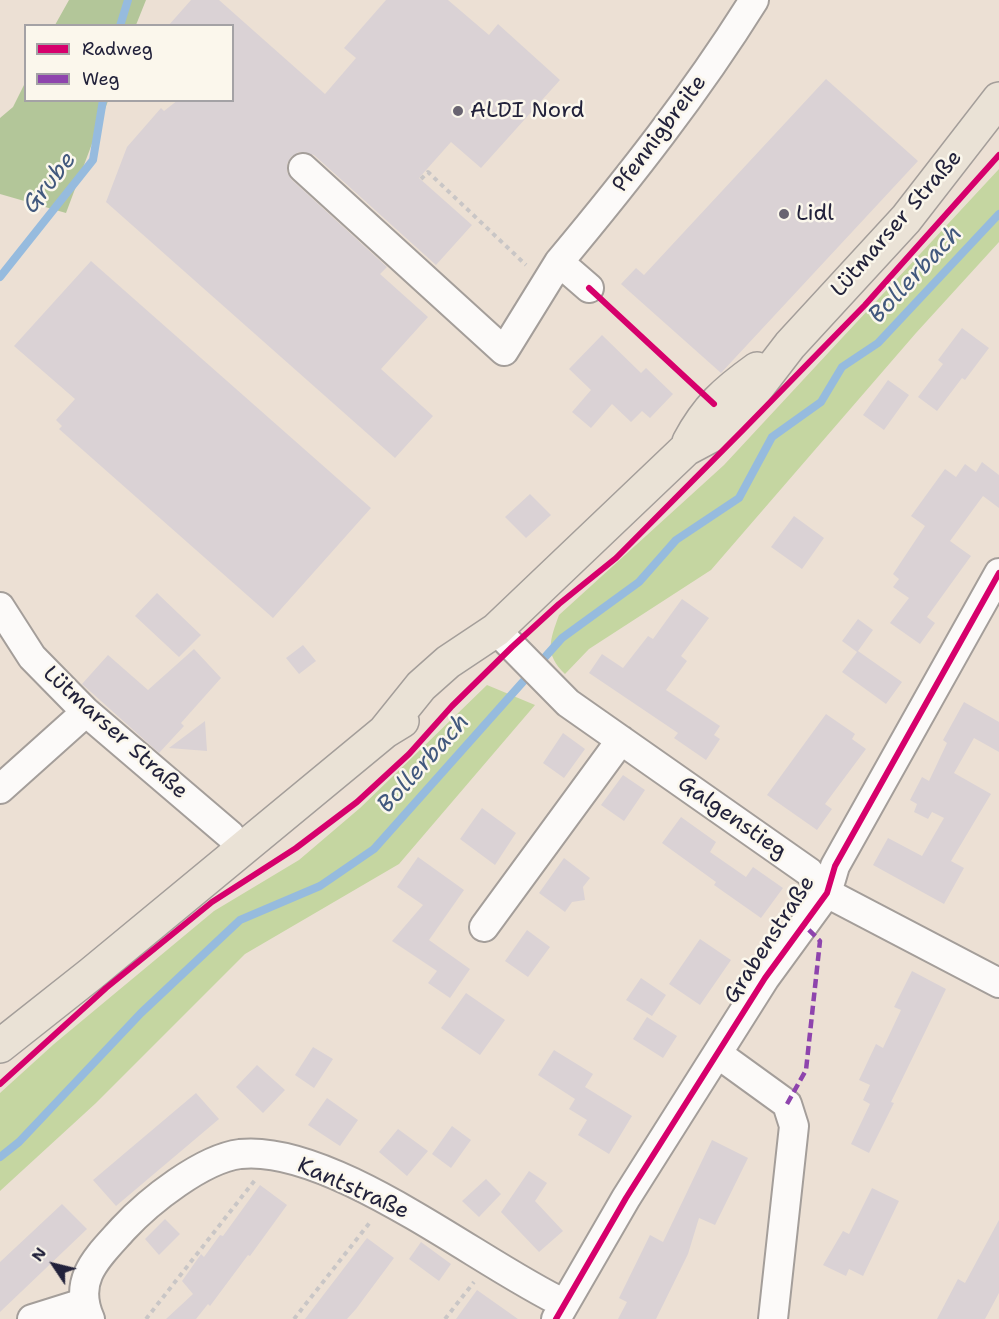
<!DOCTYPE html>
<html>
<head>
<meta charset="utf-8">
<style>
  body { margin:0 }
  #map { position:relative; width:999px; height:1319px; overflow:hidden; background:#ece0d4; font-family:"Shantell Sans",sans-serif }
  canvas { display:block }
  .legend { position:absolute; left:24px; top:24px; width:210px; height:78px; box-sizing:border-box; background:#fbf7ec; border:2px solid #a4a2a5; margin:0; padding:8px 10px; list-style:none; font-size:18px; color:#22223b }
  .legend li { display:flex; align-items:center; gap:12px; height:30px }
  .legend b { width:30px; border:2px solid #a4a2a5 }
  .north { position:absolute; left:24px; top:1235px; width:60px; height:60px; -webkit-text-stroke:4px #fbf7ec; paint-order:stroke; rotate:305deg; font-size:16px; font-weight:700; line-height:24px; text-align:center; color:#22223b }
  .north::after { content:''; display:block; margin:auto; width:21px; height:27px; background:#22223b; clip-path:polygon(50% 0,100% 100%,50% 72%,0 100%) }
</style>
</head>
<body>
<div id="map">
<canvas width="999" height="1319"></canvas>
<ul class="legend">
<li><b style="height:8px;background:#d6006c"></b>Radweg</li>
<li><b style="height:8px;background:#8e44ad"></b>Weg</li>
</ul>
<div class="north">N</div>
</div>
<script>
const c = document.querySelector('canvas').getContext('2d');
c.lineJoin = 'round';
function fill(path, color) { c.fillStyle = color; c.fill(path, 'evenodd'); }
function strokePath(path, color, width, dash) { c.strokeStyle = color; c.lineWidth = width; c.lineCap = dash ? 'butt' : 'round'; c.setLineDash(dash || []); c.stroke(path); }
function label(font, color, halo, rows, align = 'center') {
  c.font = font + ' "Shantell Sans",sans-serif'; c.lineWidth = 5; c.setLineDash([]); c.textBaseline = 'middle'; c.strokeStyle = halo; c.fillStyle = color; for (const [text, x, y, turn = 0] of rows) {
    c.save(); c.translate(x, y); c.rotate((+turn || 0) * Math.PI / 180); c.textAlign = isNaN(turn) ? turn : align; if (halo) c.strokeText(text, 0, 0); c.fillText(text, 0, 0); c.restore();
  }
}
fill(new Path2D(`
  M 999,169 L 999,242 L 916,333 L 711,570 L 589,649 L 565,674 C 544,654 550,640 559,615 L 724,465 Z
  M 487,685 L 535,705 L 399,864 L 245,954 L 96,1103 L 0,1191 L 0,1093 L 54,1044 L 214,911 L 299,860 L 360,808 Z`), '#c5d6a1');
fill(new Path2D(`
  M 69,0 L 146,0 L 136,25 L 55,25 Z
  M 25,83 L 26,100 L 108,101 L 66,213 L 0,194 L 0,118 L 13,107 Z`), '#b3c699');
strokePath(new Path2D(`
  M 120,26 L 128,0
  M 0,277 L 93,160 L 103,100
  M 0,1157 L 19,1142 L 141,1013 L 240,920 L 320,886 L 374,849 L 562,638 L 639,582 L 676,540 L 739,498 L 772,437 L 821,402 L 842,367 L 878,343 L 999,214`), '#96bbde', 8);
fill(new Path2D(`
  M 191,0 L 219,0 L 325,94 L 356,58 L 344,48 L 386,0 L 448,0 L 489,35 L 498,24 L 560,80 L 481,168 L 451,142 L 419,178 L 472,225 L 436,265 L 314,155 L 299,152 L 291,157 L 287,164 L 287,172 L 292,180 L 387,267 L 380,274 L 428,317 L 381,369 L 433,416 L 395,458 L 106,202 L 127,147 L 161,108 L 164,111 L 178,100 L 232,100 L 232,26 L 168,26 Z
  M 826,79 L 918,161 L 721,373 L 621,284 L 636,268 L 644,275 Z
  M 91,261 L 371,508 L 273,618 L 59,429 L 62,426 L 56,420 L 75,399 L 14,346 Z
  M 962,328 L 989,348 L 965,380 L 962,378 L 937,411 L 918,397 L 943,364 L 938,360 Z
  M 602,335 L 641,373 L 646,368 L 673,394 L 650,418 L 642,411 L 631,422 L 612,404 L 591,428 L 572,412 L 591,390 L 569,369 Z
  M 888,380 L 909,395 L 884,430 L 863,415 Z
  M 982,462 L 999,475 L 999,508 L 983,496 L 950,541 L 971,556 L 927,617 L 935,623 L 920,644 L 890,623 L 909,598 L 893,587 L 899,579 L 893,574 L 925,526 L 911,516 L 945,469 L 956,477 L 965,464 L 976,472 Z
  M 530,494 L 551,515 L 526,538 L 505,517 Z
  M 794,516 L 824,538 L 802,569 L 771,547 Z
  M 157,593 L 201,635 L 179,657 L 135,616 Z
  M 682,599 L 709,618 L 681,656 L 687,661 L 666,690 L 720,726 L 714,735 L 720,739 L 706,760 L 674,738 L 678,733 L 589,673 L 602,654 L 623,668 L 648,636 L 653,639 Z
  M 858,619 L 873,630 L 858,651 L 902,682 L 886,704 L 842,672 L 857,652 L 842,641 Z
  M 303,645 L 316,661 L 299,674 L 286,658 Z
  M 194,649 L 221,678 L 181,723 L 184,726 L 159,753 L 82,684 L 108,655 L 148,690 Z
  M 964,702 L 999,722 L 999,752 L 974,738 L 954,773 L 991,794 L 951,861 L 964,868 L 944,904 L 873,865 L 888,838 L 922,856 L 944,818 L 932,812 L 928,819 L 914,812 L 917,804 L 910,800 L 922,777 L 929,781 L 947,743 L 943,740 Z
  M 826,714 L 855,734 L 852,739 L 866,749 L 825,804 L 832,809 L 817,830 L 767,795 Z
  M 205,721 L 207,751 L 169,748 Z
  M 563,733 L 585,749 L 564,778 L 543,763 Z
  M 623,775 L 645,790 L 624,821 L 601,805 Z
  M 482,808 L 516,833 L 495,865 L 460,839 Z
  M 681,817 L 716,842 L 710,852 L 746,877 L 753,867 L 783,888 L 761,918 L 714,885 L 716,882 L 662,843 Z
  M 418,857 L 464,890 L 429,940 L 470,969 L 450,998 L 428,983 L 437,971 L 392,941 L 423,905 L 397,887 Z
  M 564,858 L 590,878 L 583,887 L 585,900 L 572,902 L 565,912 L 539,893 Z
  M 527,930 L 550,947 L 528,977 L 505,961 Z
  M 700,939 L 731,960 L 700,1005 L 669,984 Z
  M 912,971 L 946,989 L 891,1102 L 894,1103 L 869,1153 L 851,1144 L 870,1104 L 863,1100 L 870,1085 L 859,1080 L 876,1044 L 883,1048 L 901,1010 L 894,1007 Z
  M 641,978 L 666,995 L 652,1016 L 626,1000 Z
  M 466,993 L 505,1020 L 480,1055 L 441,1028 Z
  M 647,1017 L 677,1036 L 663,1058 L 633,1039 Z
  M 313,1047 L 333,1059 L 314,1088 L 295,1075 Z
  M 554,1050 L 593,1074 L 585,1087 L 632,1116 L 609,1154 L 578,1135 L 587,1120 L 569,1109 L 575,1099 L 538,1075 Z
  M 257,1065 L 285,1090 L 263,1113 L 236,1087 Z
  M 196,1093 L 219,1119 L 116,1206 L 93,1180 Z
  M 327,1098 L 358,1120 L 340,1146 L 308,1125 Z
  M 452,1126 L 471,1140 L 451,1168 L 432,1154 Z
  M 398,1129 L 428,1151 L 407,1176 L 379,1152 Z
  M 712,1140 L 748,1158 L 715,1225 L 699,1218 L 688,1254 L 656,1319 L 618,1319 L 627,1302 L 619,1298 L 650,1235 L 663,1242 Z
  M 529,1171 L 547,1183 L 535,1201 L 563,1231 L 539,1252 L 501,1212 Z
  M 486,1179 L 501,1194 L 479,1217 L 462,1201 Z
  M 260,1185 L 287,1205 L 250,1256 L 248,1255 L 210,1306 L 208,1304 L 196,1319 L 166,1319 L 193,1294 L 182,1281 L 201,1254 L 204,1257 L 220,1235 L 223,1236 Z
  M 872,1188 L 899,1201 L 863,1276 L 849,1269 L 846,1276 L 823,1265 L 843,1231 L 849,1234 Z
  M 62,1204 L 87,1229 L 0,1312 L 0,1262 Z
  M 165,1219 L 180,1234 L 159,1255 L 145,1239 Z
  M 999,1220 L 999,1293 L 985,1319 L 937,1319 L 958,1279 L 965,1283 Z
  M 367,1238 L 394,1258 L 356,1309 L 347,1319 L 305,1319 Z
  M 421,1242 L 451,1264 L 439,1281 L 409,1259 Z
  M 477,1290 L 518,1319 L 456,1319 Z`), '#dad2d5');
const minor = new Path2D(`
  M 303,168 L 504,351 L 559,262
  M 589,288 L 559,262 C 629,178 696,93 754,0
  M 0,607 L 32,657 L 86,712 L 230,835 L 241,850
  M 496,630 L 568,703 L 809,872 L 827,893 L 999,983
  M 0,789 L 86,712
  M 484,927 L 621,740
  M 718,1054 L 787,1104 L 794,1126 L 773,1319
  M 32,1319 L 83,1303
  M 90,1319 C 72,1279 98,1257 123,1229 C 149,1201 202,1159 240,1154 C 332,1144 480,1264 563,1303
  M 556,1319 L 626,1198 L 765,978 L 827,893 L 835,866 L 999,573`);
const major = new Path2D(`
  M 689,442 C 707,408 725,392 757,369
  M 384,732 L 421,686 L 448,662 L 496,630 L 686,449 L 716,433 L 740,410 L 790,345 L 906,219 L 999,99
  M 0,1046 L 91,974 L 384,732 L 402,721`);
strokePath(minor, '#a49e9a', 32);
strokePath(major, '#a49e9a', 36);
strokePath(new Path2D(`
  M 421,179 L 428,172 L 526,265
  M 146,1319 L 255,1180
  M 294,1319 L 371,1221
  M 445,1319 L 474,1282`), '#c9c6c6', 4, [4.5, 4.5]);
strokePath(minor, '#fcfaf9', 28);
strokePath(major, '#eae2d6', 33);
strokePath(new Path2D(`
  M 787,1104 L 806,1070 L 820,941 L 804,925`), '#8e44ad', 4.5, [9, 4.5]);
strokePath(new Path2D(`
  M 589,288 L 714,404
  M 0,1084 L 106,988 L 212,902 L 296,848 L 357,802 L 409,754 L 452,706 L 512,647 L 559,604 L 616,558 L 742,431 L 865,305 L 999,155
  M 556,1319 L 626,1198 L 765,978 L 827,893 L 835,866 L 999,573`), '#d6006c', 6);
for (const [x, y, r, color] of [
  [458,111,6,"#696471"],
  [784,214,6,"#696471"]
]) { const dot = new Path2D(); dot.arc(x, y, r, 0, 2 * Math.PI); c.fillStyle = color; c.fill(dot); strokePath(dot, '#fbf7ec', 2); }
label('22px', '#22223b', '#fbf7ec', [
  ["ALDI Nord",470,111],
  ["Lidl",796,214]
], 'left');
label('22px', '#22223b', '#fbf7ec', [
  ["Pfennigbreite",660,134,-53],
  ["Lütmarser Straße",897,224,-49],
  ["Lütmarser Straße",115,733,42],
  ["Galgenstieg",732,818,35],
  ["Grabenstraße",770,940,-57],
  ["Kantstraße",353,1189,24]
]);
label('italic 24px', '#42597e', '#fbf7ec', [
  ["Grube",50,183,-52],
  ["Bollerbach",916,275,-47],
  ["Bollerbach",424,764,-48]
]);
</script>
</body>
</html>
